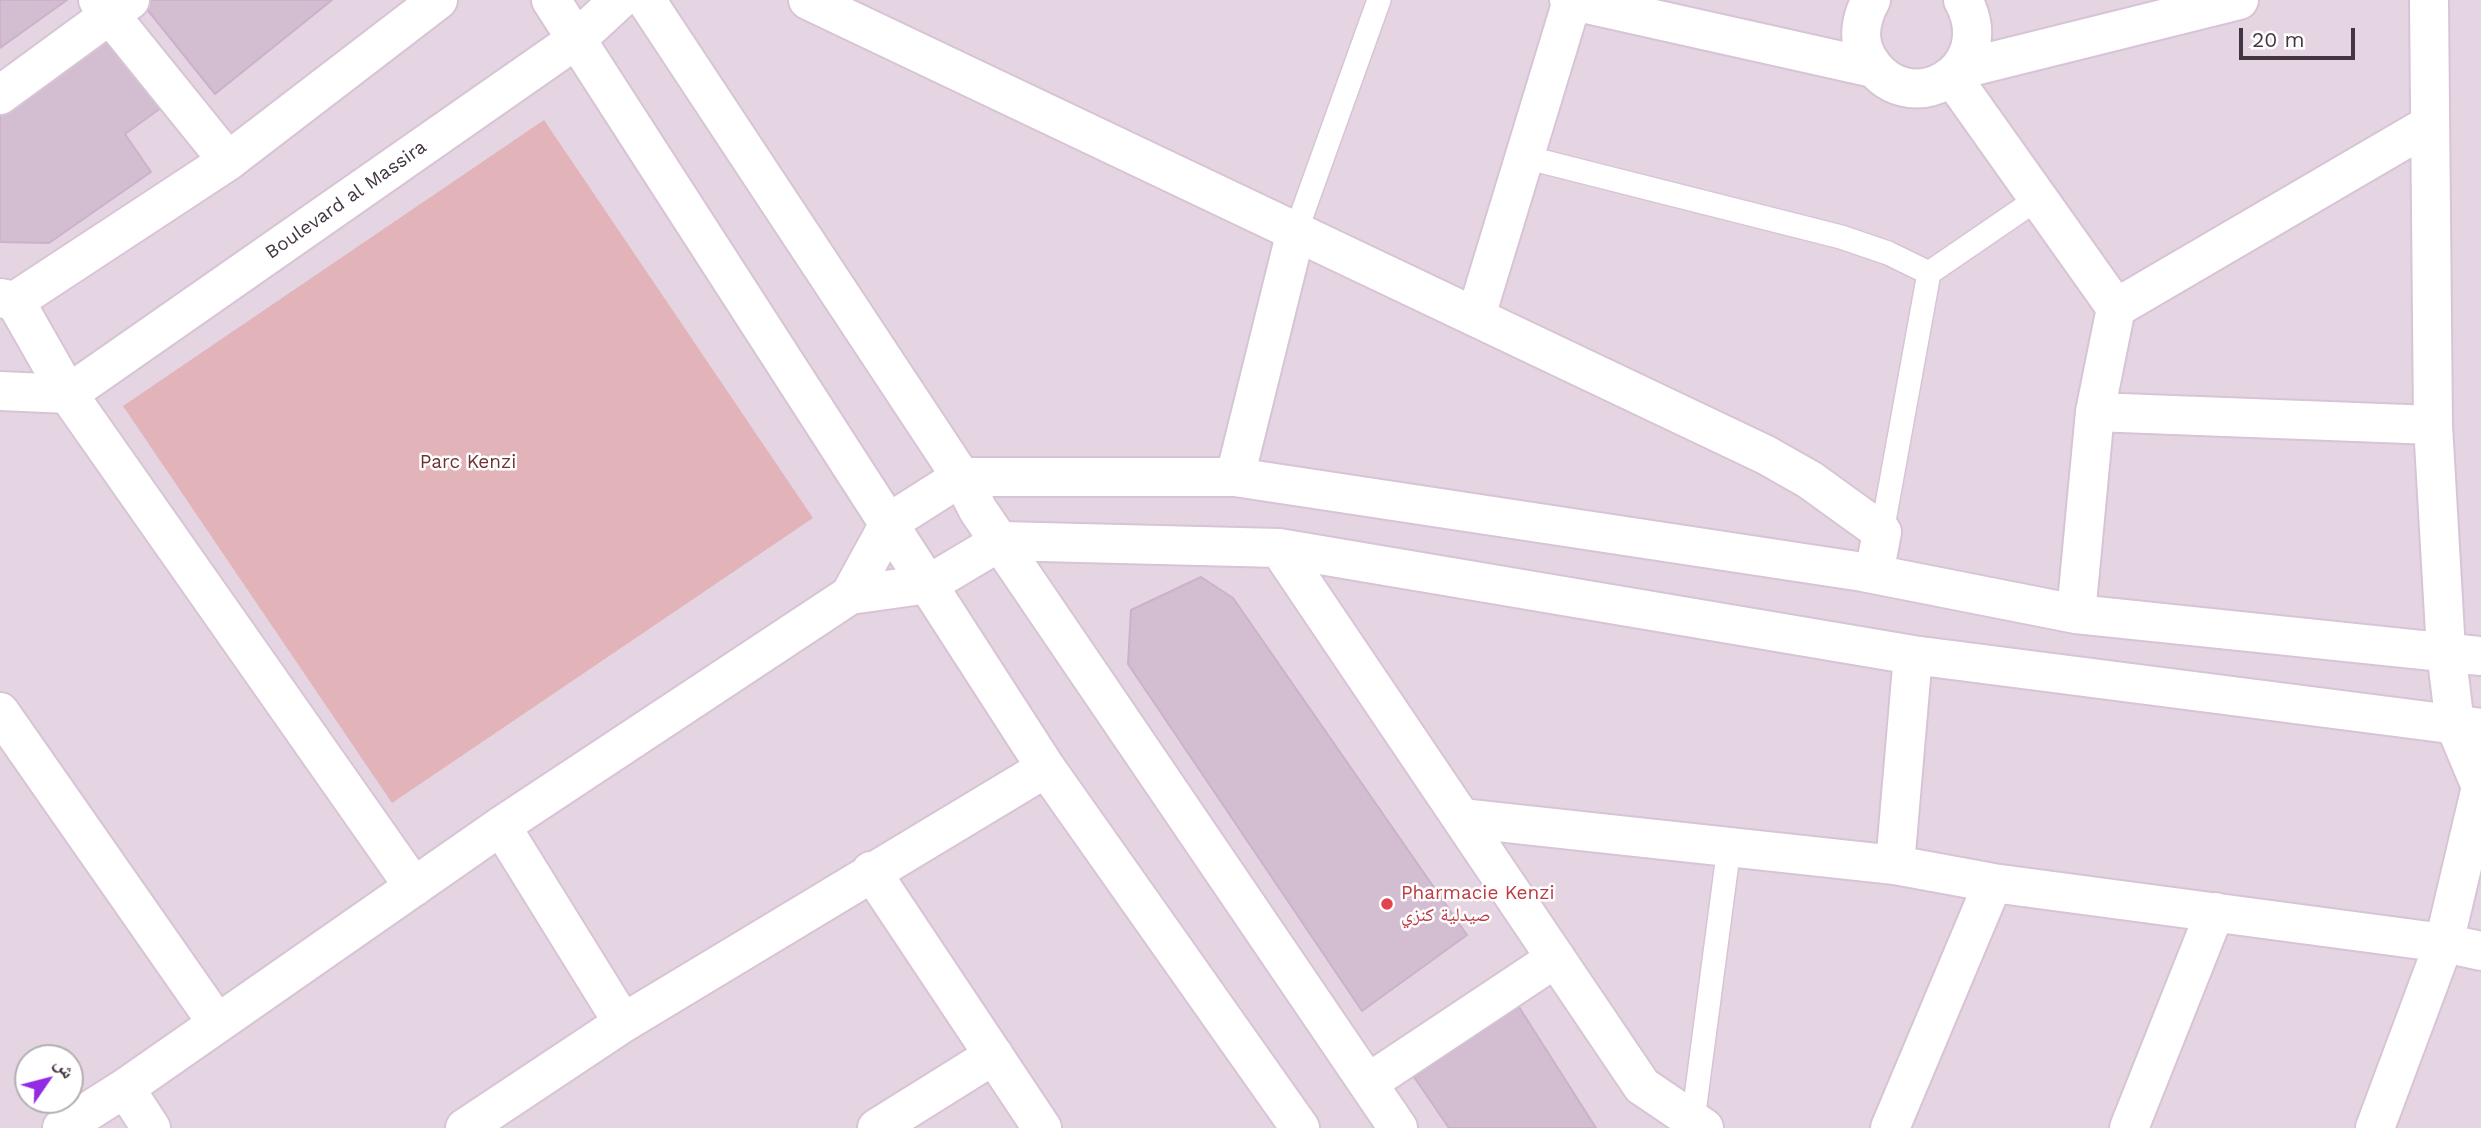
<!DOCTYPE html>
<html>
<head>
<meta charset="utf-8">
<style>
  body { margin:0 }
  #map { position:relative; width:2481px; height:1128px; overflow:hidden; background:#f1e6f0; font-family:"Work Sans","Noto Naskh Arabic",sans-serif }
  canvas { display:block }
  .north { position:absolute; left:14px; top:1044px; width:70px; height:70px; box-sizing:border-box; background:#fff; border:2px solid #b4afb4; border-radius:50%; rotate:55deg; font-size:19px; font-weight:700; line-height:28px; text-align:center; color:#433643 }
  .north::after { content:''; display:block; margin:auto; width:24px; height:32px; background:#942be4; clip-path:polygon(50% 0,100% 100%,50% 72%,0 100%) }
  .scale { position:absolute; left:2239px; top:28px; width:116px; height:32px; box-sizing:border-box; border:4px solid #433643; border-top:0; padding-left:9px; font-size:21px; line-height:24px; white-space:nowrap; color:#433643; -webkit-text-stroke:5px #fff; paint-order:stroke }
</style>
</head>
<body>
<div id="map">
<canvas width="2481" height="1128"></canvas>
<div class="north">ش</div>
<div class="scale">20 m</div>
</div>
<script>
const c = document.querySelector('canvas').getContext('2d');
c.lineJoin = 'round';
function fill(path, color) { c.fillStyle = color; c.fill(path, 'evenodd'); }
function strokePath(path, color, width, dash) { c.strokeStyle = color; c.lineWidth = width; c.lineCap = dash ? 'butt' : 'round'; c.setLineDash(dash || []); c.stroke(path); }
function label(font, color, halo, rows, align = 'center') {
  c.font = font + ' "Work Sans","Noto Naskh Arabic",sans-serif'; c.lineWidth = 5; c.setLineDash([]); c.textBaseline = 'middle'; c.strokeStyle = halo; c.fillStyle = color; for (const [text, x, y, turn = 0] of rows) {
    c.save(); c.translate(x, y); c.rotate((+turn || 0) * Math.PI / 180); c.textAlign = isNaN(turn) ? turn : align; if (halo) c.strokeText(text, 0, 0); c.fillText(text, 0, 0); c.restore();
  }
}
fill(new Path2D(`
  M 0,0 L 2481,0 L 2481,1128 L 0,1128 ZM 28,1058 L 70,1058 L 70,1100 L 28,1100 Z`), '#e5d5e3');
fill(new Path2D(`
  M 544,120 L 813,518 L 392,803 L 123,406 Z`), '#e2b3b9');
const building = new Path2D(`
  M 0,0 L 67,0 L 0,48 Z
  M 146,0 L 332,0 L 215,94 L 142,3 Z
  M 113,30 L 165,105 L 125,134 L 151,172 L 49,243 L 0,242 L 0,109 Z
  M 1201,577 L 1233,598 L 1467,935 L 1362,1011 L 1128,664 L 1131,610 Z
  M 1519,1007 L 1596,1128 L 1449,1128 L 1414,1077 Z`);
fill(building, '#d2bdd1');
strokePath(building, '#ccb1cb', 2);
const service = new Path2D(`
  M 1525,157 L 1841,237 L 1888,253 L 1929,273 L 1882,532
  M 1296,231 L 1379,0
  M 1929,273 L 2040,197
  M 1693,1120 L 1729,847`);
const minor = new Path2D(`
  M 98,0 L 228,161
  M 808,0 L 1766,455 L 1810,480 L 1882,532 L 1874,574
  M 1569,0 L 1873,68
  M 1871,0 C 1861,18 1857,39 1867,57 C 1905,125 2002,72 1963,0
  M 2429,0 L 2433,425 L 2446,651 L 2455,725 L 2481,787
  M 1958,70 L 2239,0
  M 1952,77 L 2116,308 L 2429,125
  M 0,95 L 130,0
  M 15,301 L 68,394 L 414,887
  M 1476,316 L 1572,1
  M 2095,412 L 2433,425
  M 1235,477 L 1296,231
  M 1279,548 L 1642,1086 L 1704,1128
  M 850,595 L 890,522 L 961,477 L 1235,477 L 1863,572 L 2076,614 L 2481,656
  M 2076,614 L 2095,412 L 2116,308
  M 1913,655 L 1895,865 L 1993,883 L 2444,943 L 2481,951
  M 0,712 L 217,1023
  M 1461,818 L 1895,865
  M 501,826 L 623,1023
  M 871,871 L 1042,1128
  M 1368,1083 L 1556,958
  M 125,1088 L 151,1128
  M 62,1128 L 125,1088 L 501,826 L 850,595 L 929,584 L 1001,541 L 1279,548 L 1913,655 L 2481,728
  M 465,1128 L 623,1023 L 1046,768
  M 877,1128 L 994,1055
  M 1890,1128 L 1993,883
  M 2129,1128 L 2215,912
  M 2375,1128 L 2444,943 L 2481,787`);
const tertiary = new Path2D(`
  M 551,0 L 1046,768 L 1300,1128
  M 646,0 L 961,477 L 978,510 L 1398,1128
  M 0,298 L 15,301 L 228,161 L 438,0
  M 0,391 L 68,394 L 577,39 L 619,0`);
strokePath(service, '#d7c4d5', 26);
strokePath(minor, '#d7c4d5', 42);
strokePath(tertiary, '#d7c4d5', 42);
strokePath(service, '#fff', 23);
strokePath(minor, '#fff', 38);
strokePath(tertiary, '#fff', 38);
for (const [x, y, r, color] of [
  [1387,904,7,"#e0444e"]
]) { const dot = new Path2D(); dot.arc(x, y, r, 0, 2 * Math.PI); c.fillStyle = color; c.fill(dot); strokePath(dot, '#fff', 2.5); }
label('19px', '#433643', '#fff', [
  ["Boulevard al Massira",346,200,-35]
]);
label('19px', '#6f3230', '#fff', [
  ["Parc Kenzi",468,462]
]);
label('19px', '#be3a42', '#fff', [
  ["Pharmacie Kenzi",1401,893],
  ["صيدلية كنزي",1401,915]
], 'left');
</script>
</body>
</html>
